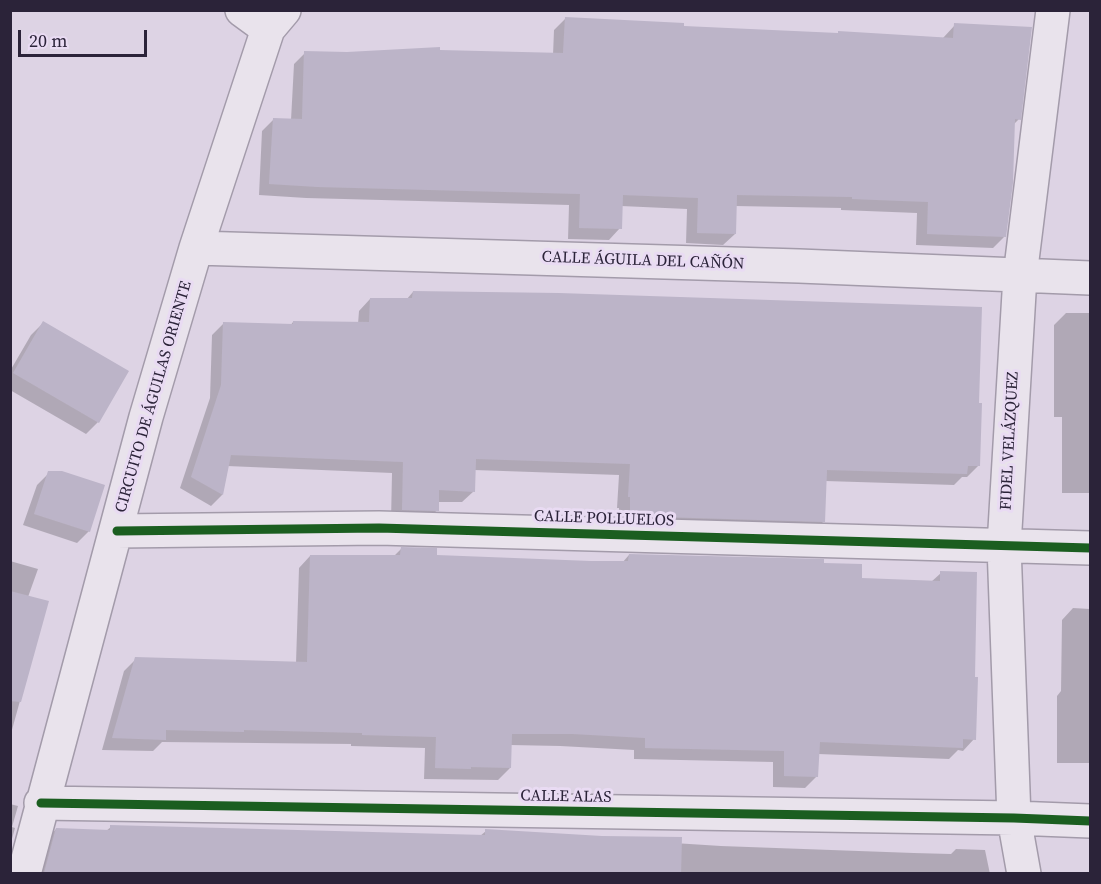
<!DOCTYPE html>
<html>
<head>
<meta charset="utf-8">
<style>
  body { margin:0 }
  #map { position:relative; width:1101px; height:884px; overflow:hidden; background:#ddd3e4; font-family:"Source Serif 4",serif }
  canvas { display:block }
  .frame { position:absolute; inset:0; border:12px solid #2b2339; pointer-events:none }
  .scale { position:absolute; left:18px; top:30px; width:129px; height:27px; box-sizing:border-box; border:3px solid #2b2339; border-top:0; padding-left:8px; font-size:18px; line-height:21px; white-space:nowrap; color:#2b2339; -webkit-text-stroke:4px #e9dbf3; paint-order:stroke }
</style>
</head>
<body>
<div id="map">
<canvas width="1101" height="884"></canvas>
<div class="frame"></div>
<div class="scale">20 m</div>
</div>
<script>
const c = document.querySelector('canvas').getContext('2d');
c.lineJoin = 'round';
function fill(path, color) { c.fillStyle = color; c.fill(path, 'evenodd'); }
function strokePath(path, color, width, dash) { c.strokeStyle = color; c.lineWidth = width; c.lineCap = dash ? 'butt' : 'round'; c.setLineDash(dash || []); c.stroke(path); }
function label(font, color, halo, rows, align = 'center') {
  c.font = font + ' "Source Serif 4",serif'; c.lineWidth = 6; c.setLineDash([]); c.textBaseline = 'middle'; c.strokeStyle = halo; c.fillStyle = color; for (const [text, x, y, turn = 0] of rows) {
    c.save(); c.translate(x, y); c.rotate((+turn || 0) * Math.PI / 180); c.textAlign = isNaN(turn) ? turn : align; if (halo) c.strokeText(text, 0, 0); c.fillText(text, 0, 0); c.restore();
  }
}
fill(new Path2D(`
  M 565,19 L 683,27 L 836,35 L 839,32 L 943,38 L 955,25 L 1019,119 L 1013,125 L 1004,237 L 993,248 L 916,245 L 917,213 L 841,210 L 841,208 L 735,206 L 735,234 L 723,245 L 686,243 L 687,209 L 621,206 L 620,228 L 609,240 L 568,239 L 569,205 L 306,198 L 259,195 L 262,131 L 274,119 L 291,120 L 294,64 L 305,53 L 439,51 L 553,55 L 554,30 Z
  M 413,292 L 977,404 L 979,465 L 967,477 L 962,477 L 954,485 L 825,481 L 824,521 L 812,533 L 619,527 L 619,508 L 617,508 L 619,475 L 474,470 L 474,491 L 462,502 L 438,502 L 437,510 L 426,522 L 391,521 L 392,473 L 227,466 L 222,495 L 211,506 L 180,488 L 210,398 L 212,335 L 224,323 L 290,326 L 293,322 L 358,324 L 359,311 L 370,299 L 406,300 Z
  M 1066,313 L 1090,313 L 1090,493 L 1062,493 L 1062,417 L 1054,417 L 1054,325 Z
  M 43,323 L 98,422 L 86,434 L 10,390 L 10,371 L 31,335 Z
  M 49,473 L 89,531 L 77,543 L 23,525 L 37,485 Z
  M 401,549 L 436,557 L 622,563 L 629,555 L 822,564 L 860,580 L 931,582 L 941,573 L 974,739 L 963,751 L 958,750 L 949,759 L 818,754 L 817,776 L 805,788 L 773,787 L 773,762 L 634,759 L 634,750 L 560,746 L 510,745 L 510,768 L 498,780 L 424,779 L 425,748 L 351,746 L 351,744 L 162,742 L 153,751 L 102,750 L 124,671 L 136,659 L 296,663 L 299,568 L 310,556 L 394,556 Z
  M 10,561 L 38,569 L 28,597 L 47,603 L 10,737 Z
  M 1073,608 L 1090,609 L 1090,763 L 1057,763 L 1057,696 L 1061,691 L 1062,620 Z
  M 10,804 L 18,806 L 12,827 L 15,828 L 10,846 Z
  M 111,827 L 480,836 L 486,831 L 721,846 L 914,853 L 951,854 L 956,849 L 985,850 L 990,874 L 36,874 L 45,841 L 56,829 L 106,831 Z`), '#0003');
fill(new Path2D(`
  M 565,17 L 684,23 L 684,26 L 838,33 L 838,31 L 953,38 L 954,23 L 1032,27 L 1021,120 L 1015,119 L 1013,183 L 1006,237 L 927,234 L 928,202 L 852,199 L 852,197 L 737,195 L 736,234 L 697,233 L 698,198 L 623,195 L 622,229 L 579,228 L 580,194 L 318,187 L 269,184 L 273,118 L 302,119 L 304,51 L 347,52 L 440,47 L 440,50 L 563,53 Z
  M 413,291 L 559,293 L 982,307 L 979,403 L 982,403 L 980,466 L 968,466 L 967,474 L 827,470 L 825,522 L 630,516 L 630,497 L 628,497 L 630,464 L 476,459 L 475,492 L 439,490 L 439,511 L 402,510 L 403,462 L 231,455 L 223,495 L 191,477 L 221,385 L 223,322 L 293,324 L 293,321 L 369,322 L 370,298 L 412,298 Z
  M 43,321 L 129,371 L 99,423 L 13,373 Z
  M 48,471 L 62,471 L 105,485 L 90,532 L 34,514 Z
  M 401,547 L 437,548 L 437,555 L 591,561 L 628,561 L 629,554 L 824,559 L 824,563 L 862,564 L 862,578 L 940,581 L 940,571 L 977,572 L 975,677 L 978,677 L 976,740 L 963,739 L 963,748 L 820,742 L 818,777 L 784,776 L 784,751 L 645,748 L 645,738 L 573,734 L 512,734 L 511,768 L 471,767 L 471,769 L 435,768 L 436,737 L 362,735 L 362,733 L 244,730 L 244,732 L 166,730 L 166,740 L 112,738 L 135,657 L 307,662 L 310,555 L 400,555 Z
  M 10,591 L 49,601 L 21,702 L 10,701 Z
  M 110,825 L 485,835 L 485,829 L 602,836 L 682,837 L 681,873 L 44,873 L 56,828 L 110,830 Z`), '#bcb4c8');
const street = new Path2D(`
  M 242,10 L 268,29
  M 196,248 L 799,266 L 1090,278
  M 117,531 L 379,528 L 1090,548
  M 41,803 L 1014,818 L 1090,821
  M 24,874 L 146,417 L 196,248 L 268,29 L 284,10
  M 1024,874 L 1014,818 L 1004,546 L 1020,276 L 1053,10`);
strokePath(street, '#a39baa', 36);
strokePath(street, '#e9e3ec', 33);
strokePath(new Path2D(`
  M 117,531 L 379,528 L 1090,548
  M 41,803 L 1014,818 L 1090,821`), '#1b5e20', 9);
label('16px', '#2b2339', '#e9dbf3', [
  ["CALLE ÁGUILA DEL CAÑÓN",643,261,2],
  ["CIRCUITO DE ÁGUILAS ORIENTE",154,397,-74],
  ["FIDEL VELÁZQUEZ",1010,441,-87],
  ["CALLE POLLUELOS",604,519,2],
  ["CALLE ALAS",566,797,1]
]);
</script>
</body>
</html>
